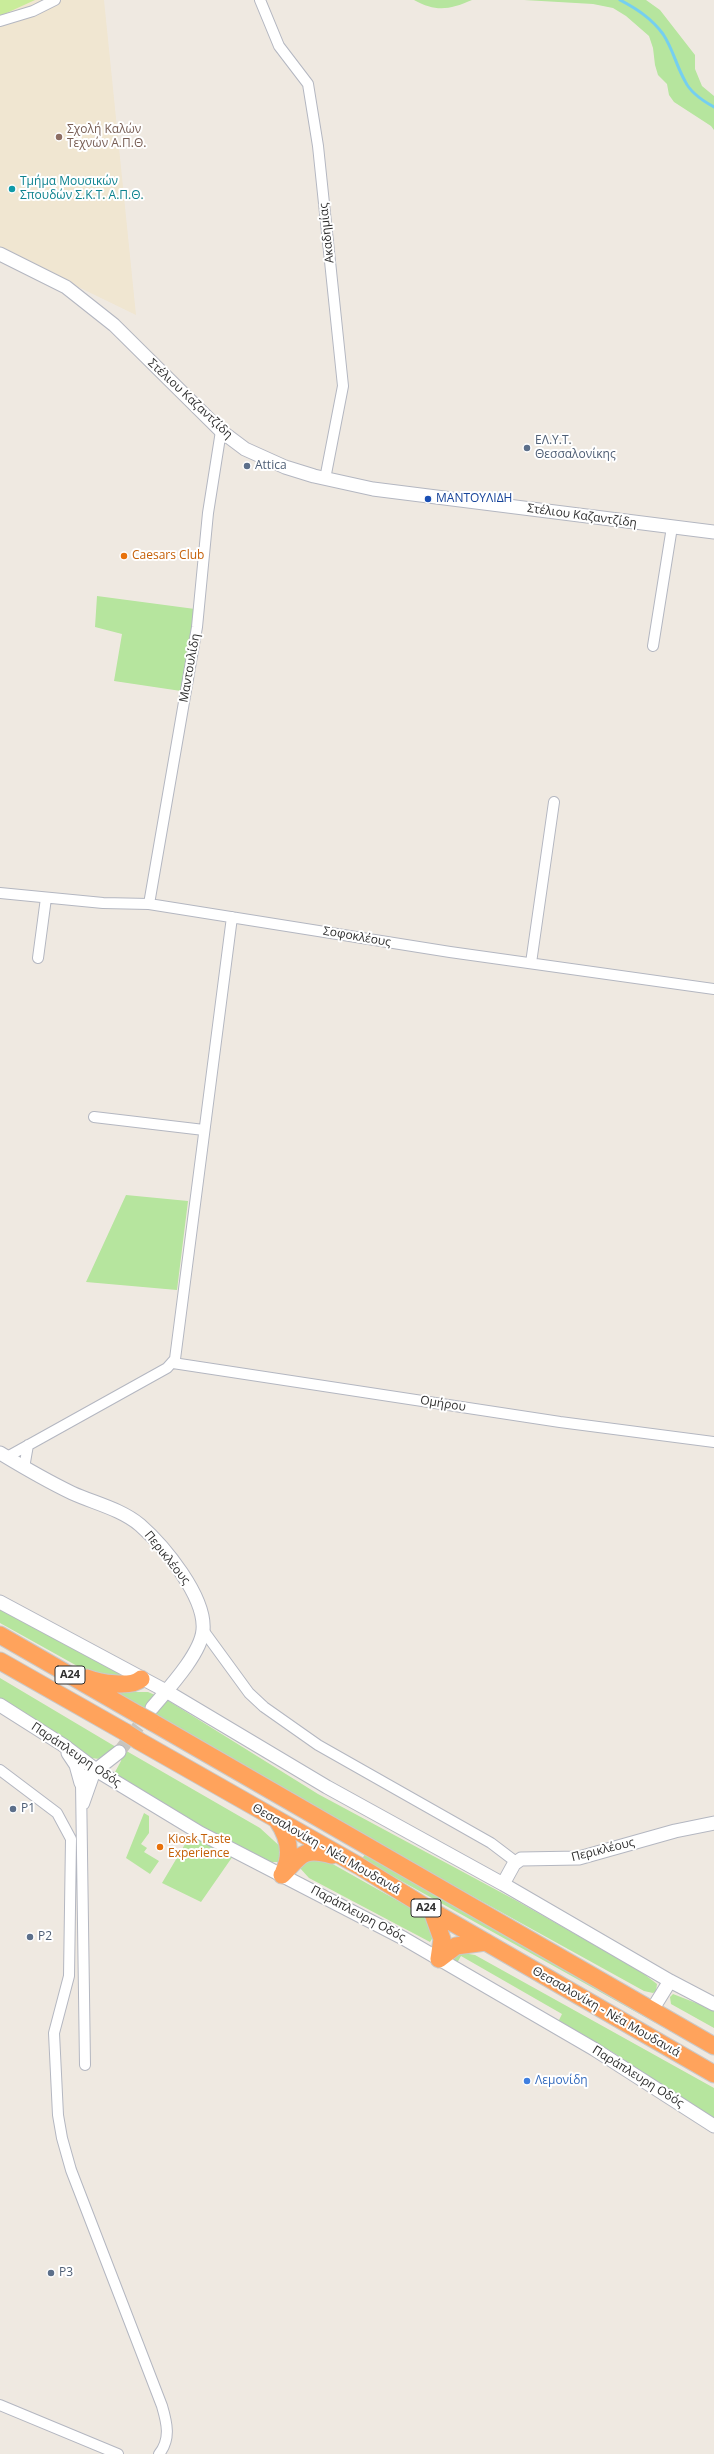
<!DOCTYPE html>
<html>
<head>
<meta charset="utf-8">
<style>
  body { margin:0 }
  canvas { display:block; background:#efe9e1 }
</style>
</head>
<body>
<canvas width="714" height="2454"></canvas>
<script>
const c = document.querySelector('canvas').getContext('2d');
c.lineJoin = 'round';
function fill(path, color) { c.fillStyle = color; c.fill(path, 'evenodd'); }
function strokePath(path, color, width, dash) { c.strokeStyle = color; c.lineWidth = width; c.lineCap = dash ? 'butt' : 'round'; c.setLineDash(dash || []); c.stroke(path); }
function label(font, color, halo, rows, align = 'center') {
  c.font = font + ' "Open Sans",sans-serif'; c.lineWidth = 4; c.setLineDash([]); c.textBaseline = 'middle'; c.strokeStyle = halo; c.fillStyle = color; for (const [text, x, y, turn = 0] of rows) {
    c.save(); c.translate(x, y); c.rotate((+turn || 0) * Math.PI / 180); c.textAlign = isNaN(turn) ? turn : align; if (halo) c.strokeText(text, 0, 0); c.fillText(text, 0, 0); c.restore();
  }
}
fill(new Path2D(`
  M 0,0 L 48,0 L 31,8 L 0,17 Z
  M 62,0 L 104,0 L 136,315 L 0,249 L 0,25 L 24,19 Z`), '#f0e6d1');
fill(new Path2D(`
  M 414,0 L 472,0 C 449,10 436,12 414,0 Z
  M 524,0 L 646,0 L 660,10 L 695,55 L 695,69 L 702,86 L 714,96 L 714,130 L 711,126 L 674,102 L 669,95 L 667,84 L 658,75 L 655,65 L 653,48 L 649,36 L 626,16 L 613,8 L 593,4 Z
  M 97,596 L 195,609 L 181,691 L 114,681 L 122,634 L 95,627 Z
  M 126,1195 L 188,1201 L 177,1290 L 86,1282 Z
  M 0,1607 L 130,1678 L 97,1677 L 0,1623 Z
  M 0,1678 L 116,1747 L 100,1759 L 91,1758 L 0,1698 Z
  M 113,1692 L 148,1692 L 155,1695 L 145,1713 Z
  M 167,1700 L 318,1794 L 517,1901 L 640,1971 L 657,1984 L 656,1991 L 653,1993 L 644,1991 L 378,1844 L 154,1716 Z
  M 123,1749 L 260,1828 L 284,1850 L 285,1858 L 278,1862 L 271,1862 L 204,1828 L 117,1778 L 115,1772 L 121,1761 Z
  M 144,1813 L 149,1816 L 149,1833 L 141,1844 L 147,1848 L 144,1852 L 159,1861 L 150,1874 L 126,1858 Z
  M 191,1834 L 233,1856 L 201,1902 L 162,1883 Z
  M 365,1854 L 691,2036 L 688,2041 L 362,1859 Z
  M 322,1858 L 432,1920 L 437,1931 L 430,1942 L 309,1878 L 299,1867 L 300,1859 Z
  M 457,1952 L 475,1955 L 714,2088 L 714,2120 L 614,2053 L 558,2022 L 562,2014 L 461,1956 L 457,1963 L 451,1958 Z
  M 673,1994 L 714,2010 L 714,2028 L 671,2004 L 670,1997 Z`), '#b6e59e');
fill(new Path2D(`
  M 0,0 L 35,0 L 0,16 Z`), '#c9ec9a');
strokePath(new Path2D(`
  M 620,0 C 637,9 651,18 663,34 C 673,49 676,65 685,81 C 690,92 703,101 714,107`), '#75cff0', 3);
strokePath(new Path2D(`
  M 119,1752 L 150,1711`), '#c8c4bd', 13, [13, 6]);
const street = new Path2D(`
  M 260,0 L 279,46 L 308,84 L 318,146 L 343,386 L 325,479
  M 0,21 L 33,11 L 55,0
  M 653,646 L 672,527
  M 0,893 L 103,903 L 149,904 L 450,952 L 714,989
  M 149,904 L 197,627 L 208,513 L 221,431
  M 38,958 L 46,898
  M 531,963 L 554,802
  M 94,1117 L 204,1130
  M 173,1363 L 560,1422 L 714,1442
  M 7,1457 L 167,1368 L 175,1359 L 232,917
  M 24,1468 L 28,1445
  M 203,1630 L 249,1693 L 264,1707 L 318,1745 L 491,1843 L 516,1862
  M 0,1770 L 57,1813 L 71,1839 L 69,1976 L 54,2033 L 58,2115 L 62,2138 L 71,2170 L 162,2406 C 167,2423 171,2439 159,2454
  M 84,1804 L 96,1770
  M 85,2065 L 81,1783 L 87,1774 L 96,1770
  M 0,2405 L 118,2454`);
const secondary = new Path2D(`
  M 0,254 L 66,287 L 114,325 L 221,431 L 245,449 L 285,467 L 314,476 L 373,489 L 714,532
  M 0,1453 C 23,1467 47,1481 72,1493 C 94,1503 121,1509 140,1525 C 164,1546 206,1597 203,1630 C 201,1654 167,1690 152,1708
  M 0,1602 L 166,1691 L 327,1787 L 503,1884 L 670,1981 L 714,2004
  M 0,1705 L 63,1745 L 96,1770 L 200,1833 L 403,1938 L 594,2049 L 714,2126
  M 68,1753 L 76,1765 L 81,1783
  M 96,1770 L 119,1752
  M 503,1884 L 514,1864 L 521,1859 L 579,1858 L 675,1831 L 714,1823
  M 652,2010 L 670,1981`);
const highway = new Path2D(`
  M 0,1635 L 139,1715
  M 0,1661 L 125,1732
  M 87,1678 C 99,1683 131,1688 141,1679
  M 152,1722 L 714,2046
  M 139,1741 L 359,1866 L 432,1911 L 714,2074
  M 277,1820 C 288,1836 293,1853 284,1871
  M 282,1875 C 301,1855 303,1847 332,1855
  M 432,1911 L 442,1939 L 439,1959
  M 439,1959 L 456,1946 L 486,1942`);
strokePath(street, '#b4b7c1', 12);
strokePath(secondary, '#b4b7c1', 15);
strokePath(highway, '#c9c9c9', 19);
strokePath(street, '#fff', 10);
strokePath(secondary, '#fff', 13);
strokePath(highway, '#ffa35c', 17);
const highwayBridge = new Path2D(`
  M 139,1715 L 152,1722
  M 125,1732 L 139,1741`);
strokePath(highwayBridge, '#c9c9c9', 19, []);
strokePath(highwayBridge, '#ffa35c', 17);
for (const [x, y, r, color] of [
  [59,137,4,"#8d6e63"],
  [12,189,4,"#0f9aa8"],
  [527,448,4,"#5c6f8a"],
  [247,466,4,"#5c6f8a"],
  [428,499,4,"#1a4fb4"],
  [124,556,4,"#e8710a"],
  [13,1809,4,"#5c6f8a"],
  [160,1847,4,"#e8710a"],
  [30,1937,4,"#5c6f8a"],
  [527,2081,4,"#3f7fe0"],
  [51,2273,4,"#5c6f8a"]
]) { const dot = new Path2D(); dot.arc(x, y, r, 0, 2 * Math.PI); c.fillStyle = color; c.fill(dot); strokePath(dot, '#fff', 1.5); }
for (const [x, y, w] of [
  [70,1675,30],
  [426,1908,30]
]) { const box = new Path2D(); box.roundRect(x - w / 2, y - 9, w, 18, 3); c.fillStyle = '#fff'; c.fill(box); strokePath(box, '#2e2e2e', 1); }
label('bold 11px', '#2e2e2e', null, [
  ["Α24",70,1675],
  ["Α24",426,1908]
]);
label('12px', '#785e54', '#fff', [
  ["Σχολή Καλών",67,130],
  ["Τεχνών Α.Π.Θ.",67,144]
], 'left');
label('12px', '#0d838f', '#fff', [
  ["Τμήμα Μουσικών",20,182],
  ["Σπουδών Σ.Κ.Τ. Α.Π.Θ.",20,196]
], 'left');
label('12px', '#2e2e2e', '#fff', [
  ["Ακαδημίας",327,233,-96],
  ["Στέλιου Καζαντζίδη",190,399,43],
  ["Στέλιου Καζαντζίδη",582,516,8],
  ["Μαντουλίδη",190,668,-80],
  ["Σοφοκλέους",357,937,10],
  ["Ομήρου",443,1404,9],
  ["Περικλέους",167,1558,51],
  ["Παράπλευρη Οδός",76,1755,34],
  ["Θεσσαλονίκη - Νέα Μουδανιά",326,1849,30],
  ["Περικλέους",603,1850,-14],
  ["Παράπλευρη Οδός",358,1914,28],
  ["Θεσσαλονίκη - Νέα Μουδανιά",606,2012,30],
  ["Παράπλευρη Οδός",638,2077,32]
]);
label('12px', '#4e5e75', '#fff', [
  ["ΕΛ.Υ.Τ.",535,441],
  ["Θεσσαλονίκης",535,455],
  ["Attica",255,466],
  ["P1",21,1809],
  ["P2",38,1937],
  ["P3",59,2273]
], 'left');
label('12px', '#164399', '#fff', [
  ["ΜΑΝΤΟΥΛΙΔΗ",436,499]
], 'left');
label('12px', '#c56008', '#fff', [
  ["Caesars Club",132,556],
  ["Kiosk Taste",168,1840],
  ["Experience",168,1854]
], 'left');
label('12px', '#366cbe', '#fff', [
  ["Λεμονίδη",535,2081]
], 'left');
</script>
</body>
</html>
